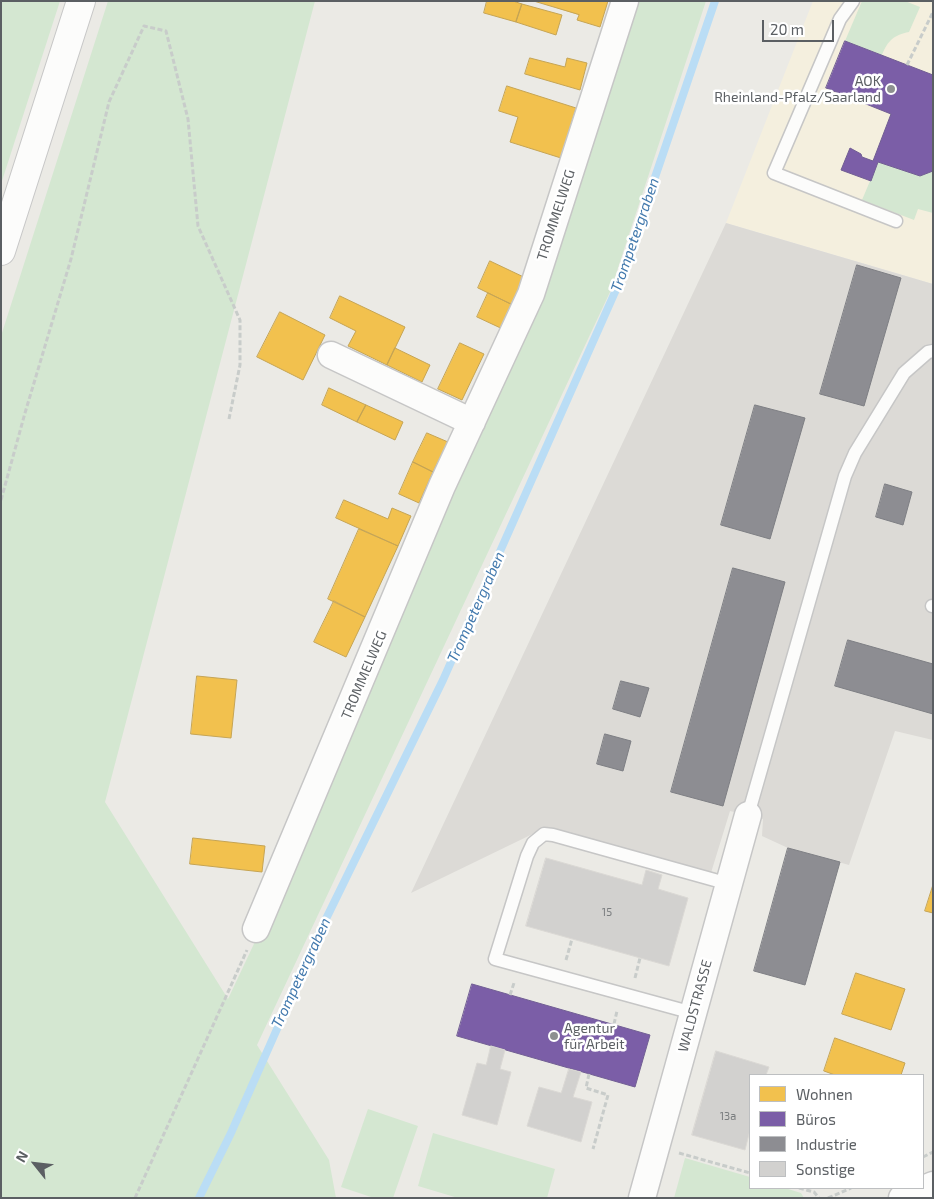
<!DOCTYPE html>
<html>
<head>
<meta charset="utf-8">
<style>
  body { margin:0 }
  #map { position:relative; width:934px; height:1199px; overflow:hidden; background:#ebeae5; font-family:"Exo 2",sans-serif }
  canvas { display:block }
  .frame { position:absolute; inset:0; border:2px solid #5b5f63; pointer-events:none }
  .legend { position:absolute; left:749px; top:1074px; width:175px; height:115px; box-sizing:border-box; background:#fff; border:1px solid #bdbfc1; margin:0; padding:6px 9px; list-style:none; font-size:15px; color:#5b5f63 }
  .legend li { display:flex; align-items:center; gap:10px; height:25px }
  .legend b { width:25px; border:1px solid #bdbfc1 }
  .north { position:absolute; left:10px; top:1139px; width:50px; height:50px; -webkit-text-stroke:4px #fff; paint-order:stroke; rotate:299deg; font-size:14px; font-weight:700; line-height:20px; text-align:center; color:#5b5f63 }
  .north::after { content:''; display:block; margin:auto; width:18px; height:22px; background:#5b5f63; clip-path:polygon(50% 0,100% 100%,50% 72%,0 100%) }
  .scale { position:absolute; left:762px; top:20px; width:72px; height:22px; box-sizing:border-box; border:2px solid #5b5f63; border-top:0; padding-left:6px; font-size:15px; line-height:18px; white-space:nowrap; color:#5b5f63; -webkit-text-stroke:4px #fff; paint-order:stroke }
</style>
</head>
<body>
<div id="map">
<canvas width="934" height="1199"></canvas>
<div class="frame"></div>
<ul class="legend">
<li><b style="height:14px;background:#f2c14e"></b>Wohnen</li>
<li><b style="height:14px;background:#7b5ea7"></b>Büros</li>
<li><b style="height:14px;background:#8d8d92"></b>Industrie</li>
<li><b style="height:14px;background:#d2d1cf"></b>Sonstige</li>
</ul>
<div class="north">N</div>
<div class="scale">20 m</div>
</div>
<script>
const c = document.querySelector('canvas').getContext('2d');
c.lineJoin = 'round';
function fill(path, color) { c.fillStyle = color; c.fill(path, 'evenodd'); }
function strokePath(path, color, width, dash) { c.strokeStyle = color; c.lineWidth = width; c.lineCap = dash ? 'butt' : 'round'; c.setLineDash(dash || []); c.stroke(path); }
function label(font, color, halo, rows, align = 'center') {
  c.font = font + ' "Exo 2",sans-serif'; c.lineWidth = 5; c.setLineDash([]); c.textBaseline = 'middle'; c.strokeStyle = halo; c.fillStyle = color; for (const [text, x, y, turn = 0] of rows) {
    c.save(); c.translate(x, y); c.rotate((+turn || 0) * Math.PI / 180); c.textAlign = isNaN(turn) ? turn : align; if (halo) c.strokeText(text, 0, 0); c.fillText(text, 0, 0); c.restore();
  }
}
fill(new Path2D(`
  M 813,1 L 933,1 L 933,284 L 726,223 Z`), '#f4efde');
fill(new Path2D(`
  M 726,223 L 933,284 L 933,740 L 895,731 L 849,865 L 788,848 L 762,836 L 763,819 L 730,811 L 710,876 L 545,828 L 411,893 Z`), '#dcdad6');
fill(new Path2D(`
  M 2,1 L 60,1 L 1,184 L 1,5 Z
  M 108,1 L 315,1 L 105,802 L 228,999 L 260,931 L 453,477 L 631,1 L 706,1 L 610,292 L 257,1045 L 329,1160 L 336,1198 L 1,1198 L 1,336 Z
  M 862,1 L 905,1 L 920,7 L 909,32 C 894,35 888,40 882,55 L 845,41 Z
  M 878,162 L 920,176 L 933,171 L 933,213 L 918,209 L 914,220 L 862,200 Z
  M 368,1109 L 418,1126 L 393,1198 L 374,1198 L 341,1187 Z
  M 433,1133 L 555,1169 L 547,1198 L 458,1198 L 418,1186 Z
  M 685,1158 L 750,1177 L 750,1188 L 785,1188 L 801,1193 L 804,1198 L 674,1198 Z`), '#d4e7d1');
const homes = new Path2D(`
  M 487,1 L 513,1 L 522,4 L 516,22 L 484,13 Z
  M 534,1 L 608,1 L 600,27 L 577,20 L 579,15 Z
  M 522,4 L 562,15 L 556,35 L 516,22 Z
  M 530,58 L 565,67 L 567,58 L 587,63 L 580,90 L 525,74 Z
  M 507,86 L 576,108 L 561,158 L 510,142 L 518,117 L 499,111 Z
  M 490,261 L 530,280 L 517,307 L 478,288 Z
  M 488,293 L 517,307 L 507,331 L 477,317 Z
  M 340,296 L 405,327 L 387,365 L 348,346 L 356,331 L 330,318 Z
  M 280,312 L 325,335 L 303,380 L 257,357 Z
  M 460,343 L 484,354 L 462,400 L 438,389 Z
  M 395,348 L 430,365 L 422,382 L 387,365 Z
  M 329,388 L 366,405 L 357,422 L 322,405 Z
  M 366,405 L 403,422 L 395,440 L 357,422 Z
  M 427,433 L 448,442 L 433,472 L 413,462 Z
  M 413,462 L 433,472 L 419,503 L 399,494 Z
  M 344,500 L 388,519 L 392,508 L 411,516 L 398,546 L 336,518 Z
  M 359,529 L 398,546 L 365,617 L 328,599 Z
  M 334,601 L 365,617 L 346,657 L 314,642 Z
  M 197,676 L 237,680 L 231,738 L 191,734 Z
  M 193,838 L 265,846 L 262,872 L 190,864 Z
  M 933,885 L 933,913 L 925,911 Z
  M 856,973 L 905,989 L 891,1030 L 842,1014 Z
  M 835,1038 L 905,1063 L 901,1075 L 835,1075 L 824,1071 Z`);
fill(homes, '#f2c14e');
strokePath(homes, '#c5a454', 1);
const offices = new Path2D(`
  M 845,41 L 933,75 L 933,171 L 920,176 L 878,162 L 871,181 L 841,170 L 850,148 L 861,154 L 862,157 L 873,161 L 891,114 L 826,88 Z
  M 472,984 L 650,1035 L 635,1087 L 457,1036 Z`);
fill(offices, '#7b5ea7');
strokePath(offices, '#715e93', 1);
const industry = new Path2D(`
  M 857,265 L 901,278 L 864,406 L 820,394 Z
  M 755,405 L 805,418 L 770,539 L 721,525 Z
  M 885,484 L 912,492 L 903,525 L 876,517 Z
  M 733,568 L 785,582 L 723,806 L 671,792 Z
  M 848,640 L 933,664 L 933,714 L 835,686 Z
  M 621,681 L 649,688 L 640,717 L 613,709 Z
  M 605,734 L 631,741 L 623,771 L 597,764 Z
  M 788,848 L 840,862 L 805,985 L 754,971 Z`);
fill(industry, '#8d8d92');
strokePath(industry, '#7e7f84', 1);
strokePath(new Path2D(`
  M 199,1198 L 231,1133 L 323,925 L 443,680 L 619,283 L 715,1`), '#baddf5', 8);
const building = new Path2D(`
  M 546,858 L 642,885 L 646,870 L 662,875 L 658,889 L 688,898 L 669,966 L 526,926 Z
  M 491,1046 L 505,1050 L 500,1069 L 511,1072 L 497,1125 L 462,1115 L 477,1063 L 486,1065 Z
  M 716,1051 L 769,1067 L 766,1075 L 750,1075 L 750,1130 L 745,1150 L 692,1135 Z
  M 569,1069 L 581,1072 L 573,1097 L 592,1102 L 581,1142 L 527,1126 L 539,1087 L 561,1093 Z`);
fill(building, '#d2d1cf');
strokePath(building, '#dad8d4', 1);
const lane = new Path2D(`
  M 853,1 L 840,19 L 774,173 L 896,221
  M 932,606 L 933,606
  M 748,815 L 845,476 L 855,453 L 904,373 L 928,352 L 933,351
  M 693,1013 L 495,959 L 527,856 L 533,843 L 544,834 L 553,835 L 729,884`);
const street = new Path2D(`
  M 331,355 L 472,422
  M 256,929 L 442,486 L 531,294 L 625,1
  M 642,1198 L 748,815
  M 902,1198 L 933,1185`);
const secondary = new Path2D(`
  M 1,251 L 81,1`);
strokePath(lane, '#c6c6c6', 15);
strokePath(street, '#c6c6c6', 29);
strokePath(secondary, '#c7c7c7', 30);
strokePath(new Path2D(`
  M 907,65 L 933,12
  M 1,500 L 25,413 L 71,259 L 109,102 L 144,26 L 166,31 L 188,119 L 198,226 L 240,320 L 240,365 L 229,419
  M 566,960 L 572,939
  M 635,978 L 640,958
  M 510,995 L 514,983
  M 614,1024 L 617,1011
  M 589,1074 L 586,1088 L 608,1095 L 593,1149
  M 679,1153 L 750,1173
  M 923,1157 L 933,1152
  M 799,1188 L 814,1192 L 819,1198
  M 135,1198 L 247,950
  M 828,1198 L 851,1188`), '#c8ccca', 3, [5, 2.5]);
strokePath(lane, '#fcfcfb', 12);
strokePath(street, '#fcfcfb', 26);
strokePath(secondary, '#fcfcfb', 28);
for (const [x, y, r, color] of [
  [891,89,5,"#8d9090"],
  [554,1036,5,"#8d9090"]
]) { const dot = new Path2D(); dot.arc(x, y, r, 0, 2 * Math.PI); c.fillStyle = color; c.fill(dot); strokePath(dot, '#fff', 2); }
label('11px', '#7a7d7f', null, [
  ["15",607,912],
  ["13a",728,1116]
]);
label('14px', '#5b5f63', '#fff', [
  ["AOK",881,81],
  ["Rheinland-Pfalz/Saarland",881,97],
  ["Agentur",564,1028,"left"],
  ["für Arbeit",564,1044,"left"]
], 'right');
label('14px', '#5b5f63', '#fff', [
  ["TROMMELWEG",556,215,-72],
  ["TROMMELWEG",364,675,-67],
  ["WALDSTRASSE",695,1006,-75]
]);
label('italic 15px', '#4279ad', '#fff', [
  ["Trompetergraben",635,235,-71],
  ["Trompetergraben",476,607,-66],
  ["Trompetergraben",301,973,-65]
]);
</script>
</body>
</html>
